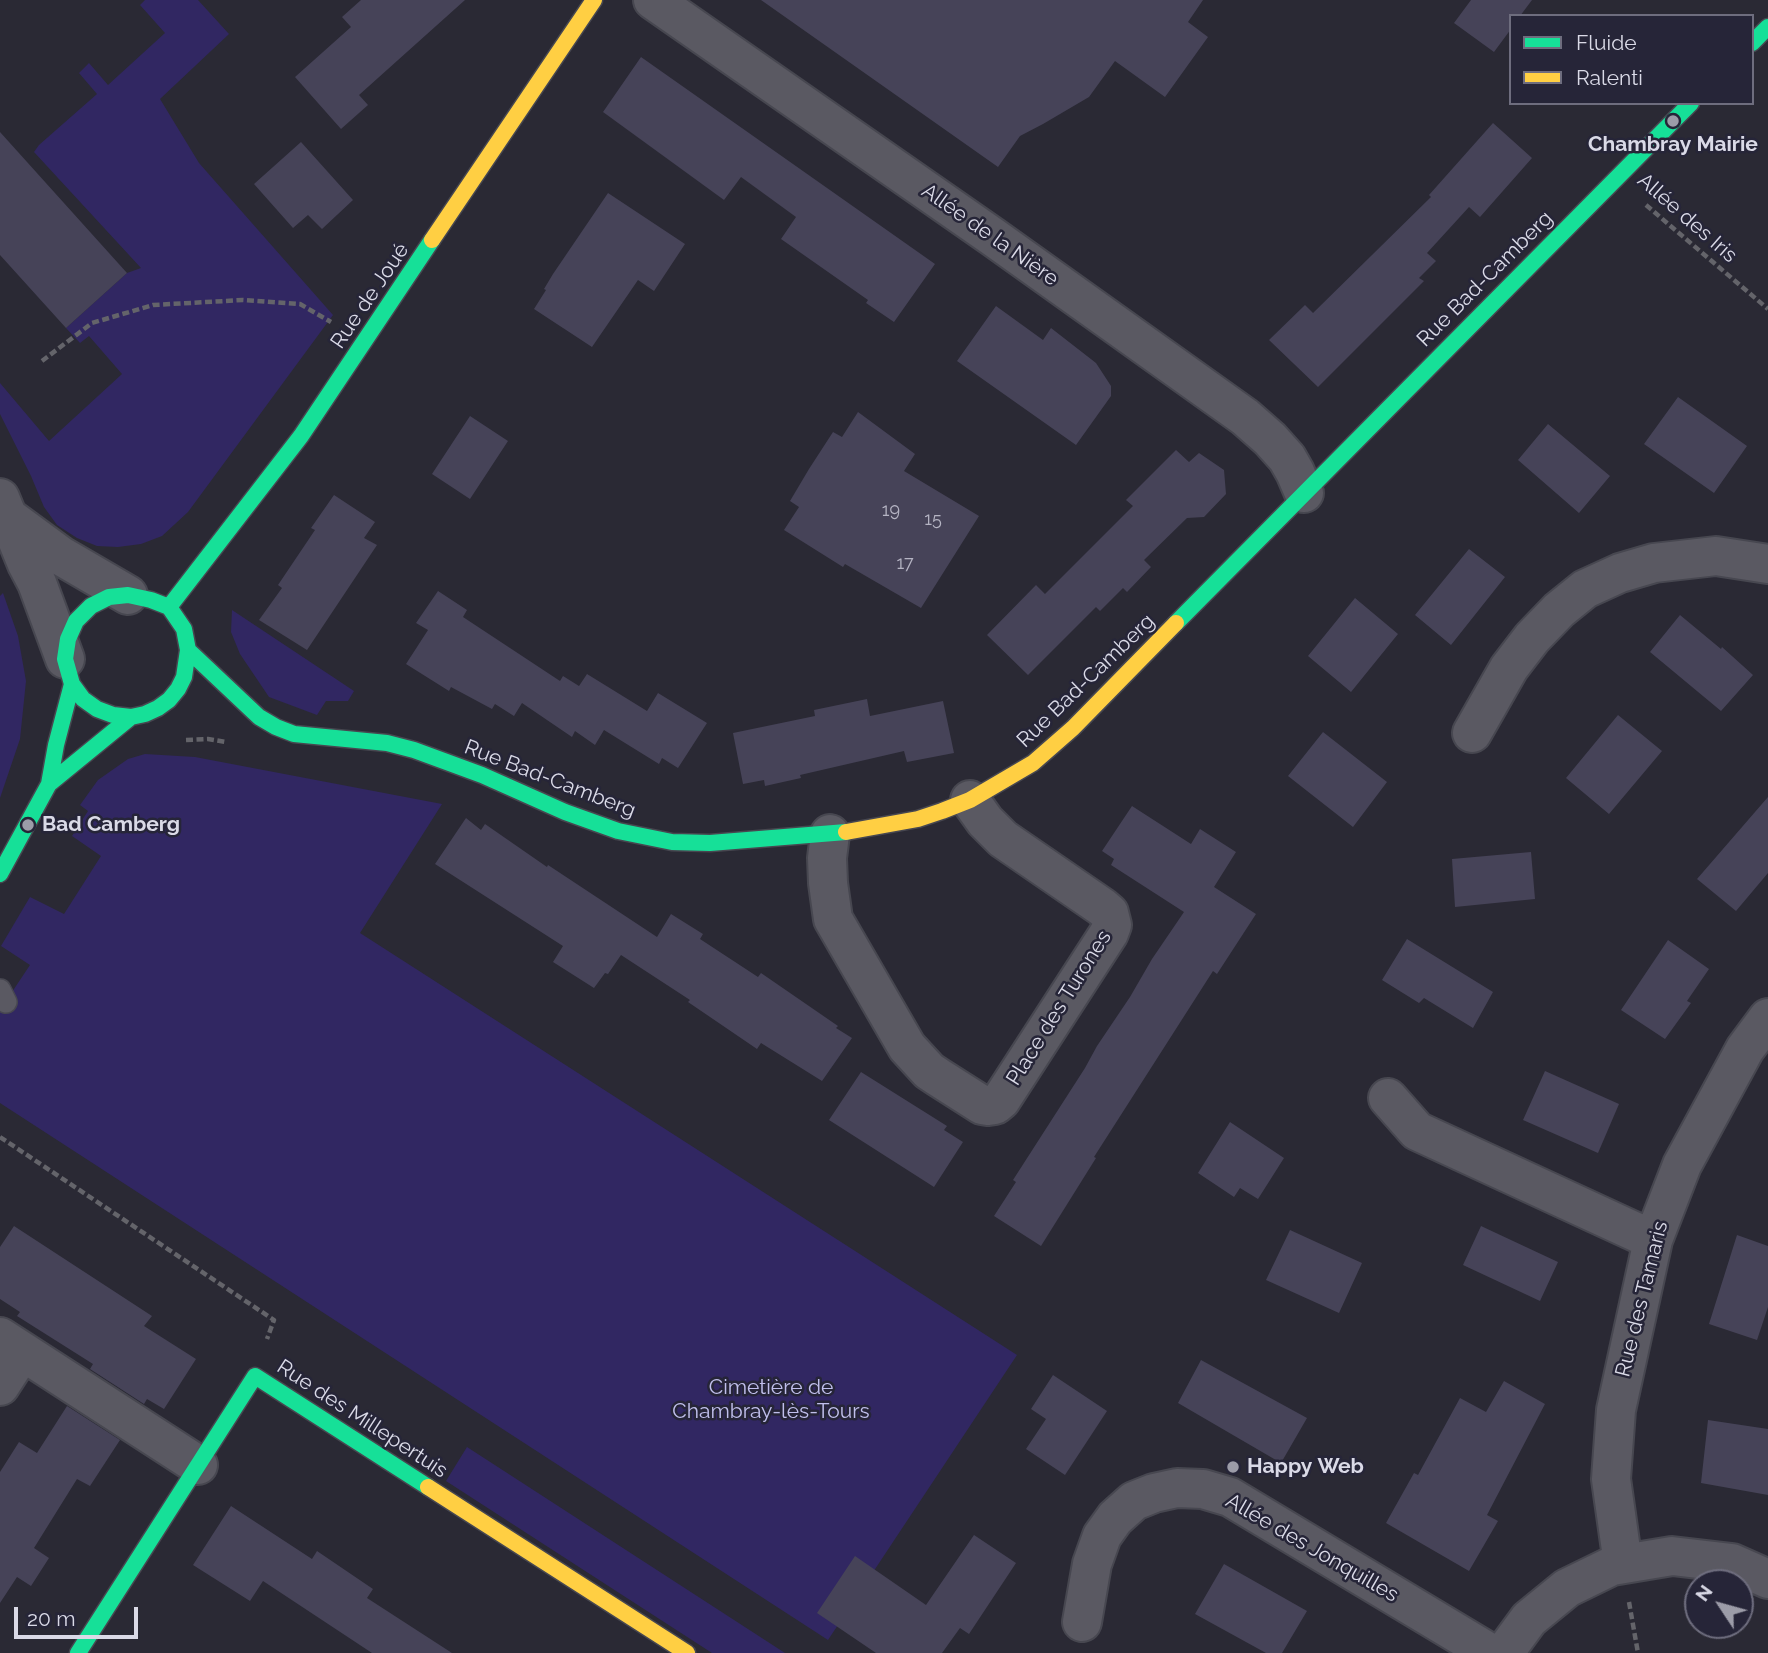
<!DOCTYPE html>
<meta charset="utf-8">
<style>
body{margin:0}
#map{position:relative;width:1768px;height:1653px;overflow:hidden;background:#2a2934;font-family:Raleway,sans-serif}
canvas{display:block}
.legend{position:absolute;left:1509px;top:14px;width:245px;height:91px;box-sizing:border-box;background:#262538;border:2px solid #6e6d7e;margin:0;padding:9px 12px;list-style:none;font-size:21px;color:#dadae7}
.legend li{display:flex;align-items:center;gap:14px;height:35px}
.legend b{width:35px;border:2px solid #6e6d7e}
.north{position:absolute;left:1684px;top:1569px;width:70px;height:70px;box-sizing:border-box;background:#262538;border:2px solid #6e6d7e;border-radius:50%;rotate:306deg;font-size:19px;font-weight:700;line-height:28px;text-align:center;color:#dadae7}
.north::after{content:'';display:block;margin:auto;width:24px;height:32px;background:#9c9ca8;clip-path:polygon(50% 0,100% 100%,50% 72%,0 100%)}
.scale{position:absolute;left:14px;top:1607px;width:124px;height:32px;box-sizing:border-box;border:4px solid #dadae7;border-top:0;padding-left:9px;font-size:21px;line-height:24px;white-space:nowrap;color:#dadae7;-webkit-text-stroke:5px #262538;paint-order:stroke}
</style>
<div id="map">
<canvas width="1768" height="1653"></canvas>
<ul class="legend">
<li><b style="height:9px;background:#16e098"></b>Fluide</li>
<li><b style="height:9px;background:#ffcf43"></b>Ralenti</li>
</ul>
<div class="north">N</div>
<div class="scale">20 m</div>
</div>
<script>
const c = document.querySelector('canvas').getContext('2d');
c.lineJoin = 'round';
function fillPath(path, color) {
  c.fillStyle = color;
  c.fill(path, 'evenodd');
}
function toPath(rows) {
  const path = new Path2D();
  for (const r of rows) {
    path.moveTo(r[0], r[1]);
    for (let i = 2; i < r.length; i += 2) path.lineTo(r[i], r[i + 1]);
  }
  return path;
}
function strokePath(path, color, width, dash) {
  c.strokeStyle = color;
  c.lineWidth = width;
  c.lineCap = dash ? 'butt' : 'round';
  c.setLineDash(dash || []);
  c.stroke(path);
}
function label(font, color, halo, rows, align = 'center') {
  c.font = font + ' Raleway,sans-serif';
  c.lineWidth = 5;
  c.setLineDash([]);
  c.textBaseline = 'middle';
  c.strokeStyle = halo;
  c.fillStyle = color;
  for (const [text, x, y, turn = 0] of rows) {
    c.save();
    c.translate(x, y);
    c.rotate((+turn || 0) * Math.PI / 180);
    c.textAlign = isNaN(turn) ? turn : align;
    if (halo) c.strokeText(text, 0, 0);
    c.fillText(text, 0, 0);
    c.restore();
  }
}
fillPath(toPath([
 [145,0,198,0,229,34,160,99,199,163,333,315,188,512,162,536,141,544,118,547,97,546,77,538,57,525,44,507,31,476,0,414,0,383,49,441,122,374,89,336,80,343,66,328,127,273,141,268,34,152,39,145,97,94,79,73,89,63,108,85,165,33,140,5],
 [3,593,18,636,26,681,20,739,0,798,0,596],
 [232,610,354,691,348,701,326,701,317,715,269,697,240,654,231,632],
 [145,754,195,757,442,804,360,933,1017,1355,828,1640,0,1103,0,1010,30,965,1,946,30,897,64,914,101,856,72,836,88,811,80,805,98,780,128,759],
 [467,1447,785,1653,712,1653,446,1481]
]), '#312762');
fillPath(toPath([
 [361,0,465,0,359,95,368,105,341,129,295,77,351,27,342,17],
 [761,0,1203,0,1188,22,1208,37,1165,97,1115,61,1089,97,1043,124,1020,136,998,167],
 [1471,0,1532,0,1520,16,1511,16,1511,29,1494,52,1454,23],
 [641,57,935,264,894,322,866,303,868,300,781,239,796,217,741,177,724,200,603,112],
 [1493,123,1532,158,1480,217,1469,207,1427,253,1436,261,1419,278,1424,281,1318,387,1269,340,1305,305,1313,313,1431,197,1429,195],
 [0,132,127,273,66,328,0,255],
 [301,142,353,200,322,229,308,215,293,228,254,184],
 [608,193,685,244,654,291,638,280,592,347,534,309,546,290,544,289,553,274],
 [996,306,1043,340,1051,328,1096,363,1111,386,1111,396,1076,445,957,361],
 [1678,397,1747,446,1714,493,1644,444],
 [858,412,915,454,904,471,979,516,921,608,845,564,843,567,784,530,799,507,790,501,809,469,833,432,842,437],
 [470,416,508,441,470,499,432,474],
 [1548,424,1610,476,1579,513,1518,460],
 [1176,450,1189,462,1199,453,1224,470,1226,494,1204,517,1187,518,1144,560,1151,567,1127,592,1123,588,1100,611,1096,607,1028,675,987,635,1036,585,1045,594,1133,506,1126,500],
 [334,495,375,522,364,538,377,545,307,650,259,620,282,588,278,585,315,530,311,528],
 [1469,549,1505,577,1451,645,1415,615],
 [438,591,467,610,463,617,560,681,563,676,579,686,587,674,647,711,658,693,707,723,678,768,662,758,659,764,604,730,595,745,575,731,572,737,522,703,514,716,495,704,492,709,451,687,449,691,406,664,428,630,416,623],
 [1355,598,1398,634,1351,692,1308,656],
 [1680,615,1721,649,1722,647,1753,675,1721,711,1650,652],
 [867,699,870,716,943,701,954,753,907,762,904,751,800,775,801,778,765,786,764,780,743,784,733,733,815,716,814,710],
 [1618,715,1662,751,1609,814,1566,778],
 [1323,732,1387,782,1353,827,1288,776],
 [1768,797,1768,873,1736,911,1697,879],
 [1132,806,1191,844,1200,829,1236,852,1214,887,1256,914,1217,974,1213,971,1094,1157,1096,1158,1041,1246,994,1216,1016,1182,1013,1180,1085,1068,1097,1046,1130,997,1152,959,1184,912,1111,865,1114,859,1102,851],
 [466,818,481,830,485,824,547,867,548,865,657,937,671,914,703,934,700,939,758,977,761,973,838,1026,836,1028,852,1038,822,1081,761,1043,757,1049,688,1002,690,1000,621,955,608,974,605,973,594,988,553,962,563,946,435,864],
 [1531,852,1535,899,1455,907,1452,859],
 [1407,939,1493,992,1473,1028,1424,998,1419,1003,1382,980],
 [1668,940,1709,969,1687,1001,1691,1003,1665,1039,1621,1010],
 [1545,1071,1619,1104,1598,1153,1523,1120],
 [861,1072,947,1126,944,1130,963,1142,934,1187,829,1120],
 [1230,1122,1284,1158,1258,1199,1240,1188,1234,1197,1198,1173],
 [14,1226,152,1316,144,1326,196,1359,164,1409,147,1399,144,1404,90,1369,93,1364,17,1316,20,1312,0,1299,0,1247],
 [1481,1226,1558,1262,1540,1301,1463,1265],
 [1290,1230,1362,1263,1339,1313,1266,1280],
 [1737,1235,1768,1246,1768,1307,1757,1340,1709,1324],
 [1201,1360,1307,1418,1281,1463,1178,1403],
 [1053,1375,1107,1411,1065,1475,1026,1449,1046,1419,1031,1409],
 [1504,1381,1545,1404,1487,1515,1498,1521,1469,1571,1386,1523,1414,1473,1418,1475,1460,1398,1486,1412],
 [67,1406,120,1440,90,1486,77,1479,34,1548,49,1558,31,1586,17,1577,0,1603,0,1472,19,1442,37,1453],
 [1708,1420,1768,1429,1768,1495,1701,1483],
 [231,1506,312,1559,317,1551,373,1589,367,1598,452,1653,372,1653,263,1581,250,1601,193,1565],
 [974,1535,1016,1563,969,1634,960,1628,942,1653,876,1653,817,1613,855,1556,926,1605],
 [1224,1564,1307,1611,1282,1653,1266,1653,1195,1614]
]), '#464358');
const lane = toPath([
 [0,990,6,1002]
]);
const street = toPath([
 [653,0,993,237,1245,417,1270,439,1287,458,1295,472,1304,493],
 [0,498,27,564,37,583,65,659],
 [8,517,61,556,128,595],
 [1472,733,1509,668,1532,638,1559,610,1585,589,1620,573,1654,563,1716,556,1768,564],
 [830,834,827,858,828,883,833,919,907,1047,929,1071,938,1077,982,1105,988,1106,995,1105,1001,1100,1109,933,1112,925,1109,913,1102,907,1003,839,985,821,970,800],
 [1388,1098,1417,1131,1653,1240],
 [0,1337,198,1465],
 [0,1386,22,1352],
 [1623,1564,1611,1479,1616,1410,1653,1240,1682,1165,1745,1049,1768,1018],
 [1082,1622,1092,1564,1102,1536,1115,1518,1134,1501,1154,1493,1177,1488,1203,1489,1230,1497,1490,1653],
 [1504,1653,1529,1619,1567,1588,1612,1566,1672,1556,1732,1563,1768,1579]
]);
const fast = toPath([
 [1752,43,1768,27],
 [128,595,151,600,169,607,184,629,188,650,184,677,178,689,169,700,158,708,145,714,131,717,113,715,97,709,83,699,72,684,65,659,68,639,76,621,91,606,109,597,128,595],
 [169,607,301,436,432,240],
 [1176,623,1691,103],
 [188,650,259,717,276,727,294,734,387,743,414,750,482,775,565,812,618,831,672,842,710,843,846,832],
 [49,784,131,717],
 [0,874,49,784,56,745,72,684],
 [78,1653,255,1376,428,1487]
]);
const slow = toPath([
 [432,240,594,0],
 [846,832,918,819,942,811,970,800,1033,763,1073,728,1176,623],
 [428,1487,687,1653]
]);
strokePath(lane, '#474750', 24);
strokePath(street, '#474750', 42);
strokePath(fast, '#474750', 19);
strokePath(slow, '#474750', 19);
strokePath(toPath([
 [1646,205,1768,309],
 [42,361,92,323,153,305,243,300,300,304,331,322],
 [186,740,208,739,226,742],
 [0,1137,274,1320,267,1339],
 [1629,1602,1638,1653]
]), '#64646a', 4.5, [7, 3.5]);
strokePath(lane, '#5a5962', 21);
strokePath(street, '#5a5962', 38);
strokePath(fast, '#16e098', 16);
strokePath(slow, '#ffcf43', 16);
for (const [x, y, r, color] of [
 [1673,121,7,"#9c9ca8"],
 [28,825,7,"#9c9ca8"],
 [1233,1467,7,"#9c9ca8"]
]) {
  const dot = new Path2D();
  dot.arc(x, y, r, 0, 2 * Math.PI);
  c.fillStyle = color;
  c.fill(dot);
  strokePath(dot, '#262538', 2.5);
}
label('18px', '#b5b4c3', null, [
 ["19",891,511],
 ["15",933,520],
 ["17",905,564]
]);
label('bold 21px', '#dadae7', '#262538', [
 ["Chambray Mairie",1673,145,"center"],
 ["Bad Camberg",42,825],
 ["Happy Web",1247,1467]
], 'left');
label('21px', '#dadae7', '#262538', [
 ["Allée des Iris",1687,218,41],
 ["Allée de la Nière",990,235,35],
 ["Rue Bad-Camberg",1485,279,-45],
 ["Rue de Joué",370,296,-56],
 ["Rue Bad-Camberg",1086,681,-44],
 ["Rue Bad-Camberg",550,779,21],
 ["Place des Turones",1059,1008,-58],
 ["Rue des Tamaris",1642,1299,-76],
 ["Rue des Millepertuis",362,1419,33],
 ["Allée des Jonquilles",1312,1548,30]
]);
label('21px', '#c0bfec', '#262538', [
 ["Cimetière de",771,1388],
 ["Chambray-lès-Tours",771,1412]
]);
</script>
